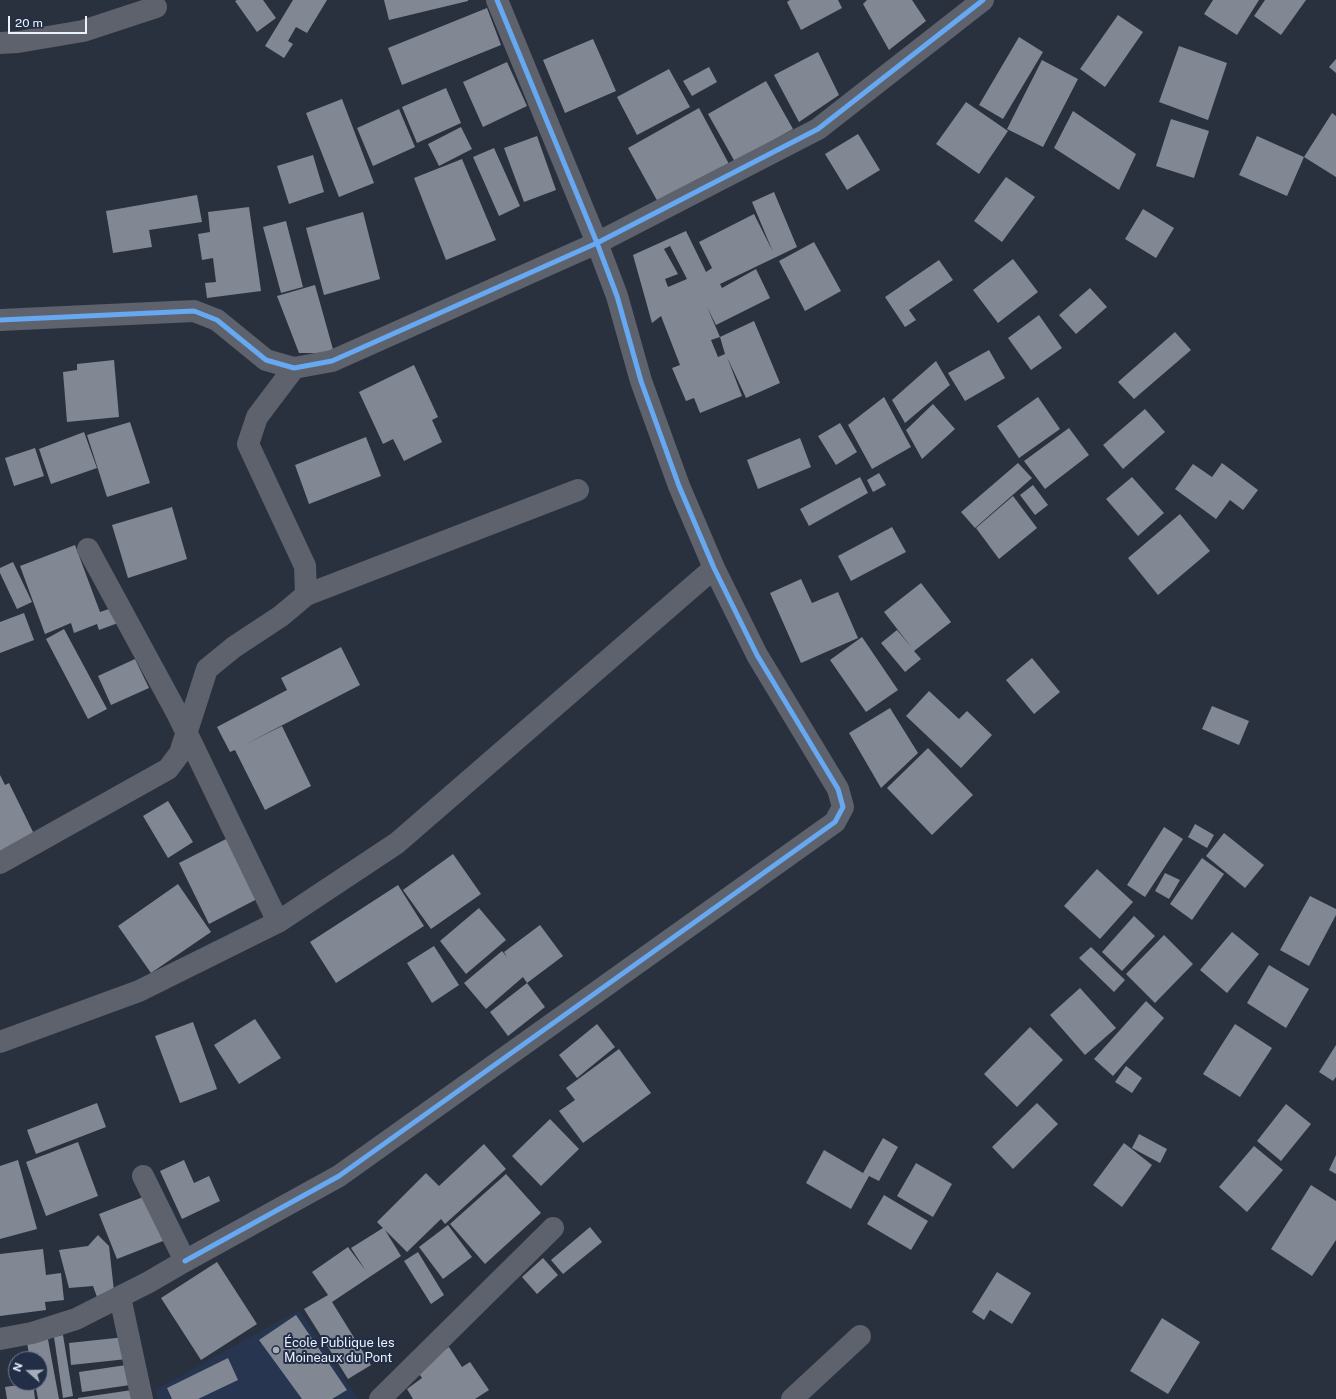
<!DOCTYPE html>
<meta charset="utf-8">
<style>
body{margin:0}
#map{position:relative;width:1336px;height:1399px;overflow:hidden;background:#2a313e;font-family:"Public Sans",sans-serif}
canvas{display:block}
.north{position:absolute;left:8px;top:1351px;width:40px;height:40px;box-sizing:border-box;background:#222e46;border:1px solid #727c90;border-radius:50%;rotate:290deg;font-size:11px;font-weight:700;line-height:16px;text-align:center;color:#eaf1fe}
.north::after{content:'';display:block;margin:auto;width:14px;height:18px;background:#a7aebb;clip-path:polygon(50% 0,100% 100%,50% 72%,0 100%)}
.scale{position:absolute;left:8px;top:16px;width:79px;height:18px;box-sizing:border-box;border:2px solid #eaf1fe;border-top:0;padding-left:5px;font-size:12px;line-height:14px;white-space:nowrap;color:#eaf1fe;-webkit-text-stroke:3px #222e46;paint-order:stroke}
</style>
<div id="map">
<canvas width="1336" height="1399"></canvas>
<div class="north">N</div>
<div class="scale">20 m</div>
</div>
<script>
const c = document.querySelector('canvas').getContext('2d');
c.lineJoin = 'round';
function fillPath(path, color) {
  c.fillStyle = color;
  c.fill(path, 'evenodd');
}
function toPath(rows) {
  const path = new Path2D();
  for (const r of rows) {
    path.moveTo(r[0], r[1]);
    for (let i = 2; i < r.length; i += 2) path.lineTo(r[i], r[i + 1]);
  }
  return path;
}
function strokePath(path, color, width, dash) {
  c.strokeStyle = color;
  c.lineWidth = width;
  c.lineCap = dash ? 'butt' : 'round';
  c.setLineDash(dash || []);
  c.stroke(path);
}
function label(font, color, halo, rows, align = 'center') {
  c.font = font + ' "Public Sans",sans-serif';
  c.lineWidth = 4;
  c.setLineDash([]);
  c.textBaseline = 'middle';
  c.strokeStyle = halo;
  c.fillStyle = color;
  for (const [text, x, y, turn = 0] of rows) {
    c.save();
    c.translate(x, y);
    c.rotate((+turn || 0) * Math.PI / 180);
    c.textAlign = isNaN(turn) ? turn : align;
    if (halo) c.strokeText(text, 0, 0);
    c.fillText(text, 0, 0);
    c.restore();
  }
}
fillPath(toPath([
 [299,1310,358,1399,158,1399,155,1390]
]), '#273550');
fillPath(toPath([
 [237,0,263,0,276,18,257,32,235,1],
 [293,0,327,0,307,33,296,27,288,41,293,44,284,58,265,46],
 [384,0,468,0,468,1,389,20],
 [790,0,838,0,842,8,801,30,787,2],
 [867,0,912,0,926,21,889,50,863,4],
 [1213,0,1259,0,1237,35,1204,14],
 [1265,0,1306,0,1281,35,1254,16],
 [487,8,501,45,402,85,388,48],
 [1118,15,1143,32,1105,87,1080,69],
 [1019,37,1043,52,1003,119,979,105],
 [593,39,616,91,565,113,543,60],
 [1179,46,1227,63,1208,120,1159,102],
 [818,52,839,95,799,122,774,75],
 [1336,59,1336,73,1329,67],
 [1042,60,1078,79,1043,147,1007,129],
 [507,62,527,106,483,127,463,82],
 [709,67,717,82,692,96,683,81],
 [669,69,690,107,637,135,617,97],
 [766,81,793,129,735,162,708,114],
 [446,88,461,123,417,143,402,107],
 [342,99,374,183,339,197,306,113],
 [966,102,1008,131,979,174,936,144],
 [699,108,729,164,659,204,628,148],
 [399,109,415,147,373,166,357,128],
 [1073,111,1136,154,1119,190,1054,148],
 [1332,113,1336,116,1336,177,1304,157],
 [1171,119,1209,131,1194,178,1156,166],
 [461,127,472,149,439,166,428,144],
 [858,134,880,170,847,190,825,154],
 [537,136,556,190,524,202,504,148],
 [1257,136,1304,157,1287,196,1239,175],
 [494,148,520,206,499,216,473,157],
 [313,155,324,192,289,204,277,166],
 [462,159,496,240,446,260,414,178],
 [1006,177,1035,197,1002,242,974,221],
 [774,192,797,247,720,284,722,288,756,269,770,298,716,325,707,307,720,337,754,321,780,383,746,398,727,357,742,396,700,413,694,398,686,401,672,368,680,365,661,316,652,323,633,255,686,231,706,272,712,268,699,242,754,214,773,252,752,202],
 [670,246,687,279,668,287,665,279,678,274,664,249],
 [720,337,725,354,718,357,711,340],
 [197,195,202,222,149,230,152,247,113,253,106,211],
 [249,207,261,291,207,298,205,283,216,282,213,258,202,260,198,234,210,232,208,212],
 [1143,209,1174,228,1156,258,1125,239],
 [363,212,380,279,324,295,306,228],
 [286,221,303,287,281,293,263,227],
 [814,242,841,291,805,311,779,261],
 [1013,259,1038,292,998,323,973,290],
 [939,260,953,280,909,310,916,320,905,327,885,297],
 [315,285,334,353,299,353,277,296],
 [1090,288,1107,307,1076,334,1059,315],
 [1039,315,1062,348,1031,370,1008,338],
 [1175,332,1191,350,1134,399,1118,382],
 [989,350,1005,378,965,401,948,373],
 [114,360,119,417,67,422,63,372,77,370,77,364],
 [936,361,950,385,905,423,892,400],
 [414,365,438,417,432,420,442,442,404,461,393,439,383,444,359,392],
 [884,397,911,447,872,469,848,425],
 [1038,397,1060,429,1019,458,997,426],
 [933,404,955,429,922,459,906,430],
 [1145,409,1165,432,1123,469,1103,445],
 [130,422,150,483,107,497,87,435],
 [840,423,857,452,836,465,818,436],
 [1069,428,1089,455,1045,489,1024,461],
 [84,432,97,468,51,484,39,449],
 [366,437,381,476,309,504,295,465],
 [800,438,811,467,758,489,747,460],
 [35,448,44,476,14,486,5,458],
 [1018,463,1032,478,975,528,961,512],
 [1222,463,1258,490,1243,510,1230,500,1216,519,1175,489,1193,464,1212,477],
 [879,473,886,485,873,492,867,480],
 [860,477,868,493,809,526,800,509],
 [1132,477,1164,513,1138,536,1106,499],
 [1033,485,1048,505,1035,515,1020,495],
 [1013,496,1037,528,999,559,976,528],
 [172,507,187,559,128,578,112,525],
 [1180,514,1210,551,1158,595,1128,558],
 [892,527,906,552,851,581,838,556],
 [75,545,100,612,112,608,118,623,99,630,97,624,74,633,71,623,45,634,20,566],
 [13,562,32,602,17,609,0,573,0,568],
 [801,579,812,603,838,592,858,638,801,663,770,593],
 [921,583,951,622,914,651,921,659,905,672,881,643,897,630,912,648,884,612],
 [24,613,34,640,0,653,0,622],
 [64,629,107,709,88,719,46,639],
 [862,637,898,690,866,712,830,660],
 [341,647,360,685,244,745,282,726,311,786,265,810,235,750,230,752,217,727,287,690,289,694,281,678],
 [1032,658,1060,692,1034,714,1006,680],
 [135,659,149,688,111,705,98,676],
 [929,691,959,719,967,711,992,735,961,768,906,716],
 [1212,706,1249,721,1239,745,1202,729],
 [890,708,918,753,881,788,849,733],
 [928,748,973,795,932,835,887,788],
 [0,775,5,785,9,783,35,836,0,853],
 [168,801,193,842,168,858,143,816],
 [1195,824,1214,835,1207,848,1188,837],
 [1164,827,1183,839,1145,897,1127,885],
 [1224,833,1264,865,1245,888,1206,856],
 [228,838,259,898,209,924,179,863],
 [453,854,481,894,431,929,403,890],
 [1202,858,1224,874,1192,920,1170,904],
 [1097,869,1133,902,1100,939,1064,906],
 [1165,873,1180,880,1169,899,1155,891],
 [178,884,211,932,151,973,118,926],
 [398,885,424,926,336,983,310,942],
 [1310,896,1336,909,1336,915,1309,966,1280,950],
 [479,908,506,940,466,974,440,941],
 [1134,916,1155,936,1122,971,1102,952],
 [540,925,563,956,527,983,523,977,486,1009,464,983,502,951,507,957,504,952],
 [1232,932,1259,954,1227,993,1200,970],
 [1164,935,1193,964,1155,1003,1126,974],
 [434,946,459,985,432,1003,407,963],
 [1091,947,1125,980,1114,992,1079,958],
 [1269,965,1309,989,1286,1028,1247,1003],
 [527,983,545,1007,508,1036,490,1012],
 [1080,988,1116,1028,1085,1055,1050,1015],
 [1146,1001,1164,1018,1113,1076,1094,1059],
 [255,1019,281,1058,239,1084,214,1045],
 [193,1022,217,1089,180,1103,155,1036],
 [597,1024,615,1047,577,1078,559,1055],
 [1235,1024,1272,1048,1240,1097,1203,1074],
 [1030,1027,1063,1060,1017,1107,984,1074],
 [1336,1045,1336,1077,1333,1081,1319,1072],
 [619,1049,651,1093,583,1143,559,1111,575,1100,566,1088],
 [1126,1066,1142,1078,1132,1093,1115,1082],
 [97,1103,106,1127,36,1154,27,1130],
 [1037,1103,1058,1124,1013,1169,992,1147],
 [1286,1104,1311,1124,1281,1161,1257,1141],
 [550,1119,579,1149,541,1186,512,1156],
 [1139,1134,1167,1149,1160,1163,1132,1148],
 [883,1138,898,1147,879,1181,869,1176,851,1209,806,1183,824,1150,863,1173],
 [78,1142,98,1196,46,1216,26,1162],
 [1124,1143,1152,1165,1122,1207,1093,1185],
 [484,1144,506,1169,445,1224,441,1219,407,1252,385,1230,401,1256,332,1302,371,1365,348,1379,304,1309,328,1295,312,1272,348,1247,366,1271,351,1248,383,1228,377,1222,426,1173,439,1186],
 [1254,1146,1283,1170,1247,1212,1219,1187],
 [1336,1155,1336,1174,1329,1170],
 [18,1160,37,1229,0,1239,0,1166],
 [184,1160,194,1183,209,1176,220,1201,182,1219,160,1171],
 [916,1163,952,1184,933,1217,897,1196],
 [506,1174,541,1213,485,1264,450,1224],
 [1311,1185,1336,1201,1336,1240,1312,1276,1271,1249],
 [151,1194,168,1239,117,1259,99,1214],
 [884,1195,928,1221,911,1250,867,1224],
 [448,1225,472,1257,443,1279,419,1247],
 [590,1227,602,1242,563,1274,551,1260],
 [98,1235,109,1246,114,1291,97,1297,93,1286,69,1288,59,1250,88,1246],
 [43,1249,46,1275,61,1273,64,1300,45,1302,46,1310,0,1316,0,1254],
 [418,1252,444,1295,431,1304,404,1261],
 [543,1258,558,1275,537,1294,522,1277],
 [217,1262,257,1324,201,1360,161,1298],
 [997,1272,1031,1293,1012,1324,990,1310,984,1320,972,1312],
 [296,1315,347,1390,332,1399,302,1399,259,1340],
 [1162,1318,1200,1342,1168,1394,1130,1371],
 [47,1334,59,1399,38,1399,35,1383,40,1383,40,1359,30,1359,26,1338],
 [63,1335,73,1396,63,1398,54,1337],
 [125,1337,127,1359,71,1365,69,1343],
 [449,1347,462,1367,470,1362,489,1390,475,1399,413,1399,407,1389,422,1378,416,1369],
 [228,1358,238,1380,198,1399,172,1399,167,1388],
 [133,1364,137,1384,82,1392,79,1372],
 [33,1383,35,1399,7,1399,5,1387],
 [132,1390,133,1399,78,1399,78,1398]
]), '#818894');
strokePath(toPath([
 [0,43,18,42,83,31,156,7],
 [0,320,194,311,217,320,266,360,294,368,332,361,597,243,818,129,983,0],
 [88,549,177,713,278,922],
 [306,595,578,490],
 [0,863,168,769,180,753,207,669,234,647,281,616,306,595,305,566,248,444,257,417,294,368],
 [0,1042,139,991,278,922,397,843,714,568],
 [185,1261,339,1176,835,822,843,807,838,789,757,655,714,568,679,486,641,381,617,296,597,243,497,0],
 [120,1297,142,1399],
 [0,1339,32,1333,76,1319,149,1282,185,1261,143,1176],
 [380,1399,553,1228],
 [792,1399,860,1336]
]), '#5d626c', 22);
strokePath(toPath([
 [0,320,194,311,217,320,266,360,294,368,332,361,597,243,818,129,983,0],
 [185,1261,339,1176,835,822,843,807,838,789,757,655,714,568,679,486,641,381,617,296,597,243,497,0]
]), '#66a8f1', 5);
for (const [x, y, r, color] of [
 [276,1350,4,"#a7aebb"]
]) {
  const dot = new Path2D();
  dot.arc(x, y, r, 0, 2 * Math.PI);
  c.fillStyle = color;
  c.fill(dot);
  strokePath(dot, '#222e46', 1.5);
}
label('13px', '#eaf1fe', '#222e46', [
 ["École Publique les",284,1343],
 ["Moineaux du Pont",284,1358]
], 'left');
</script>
